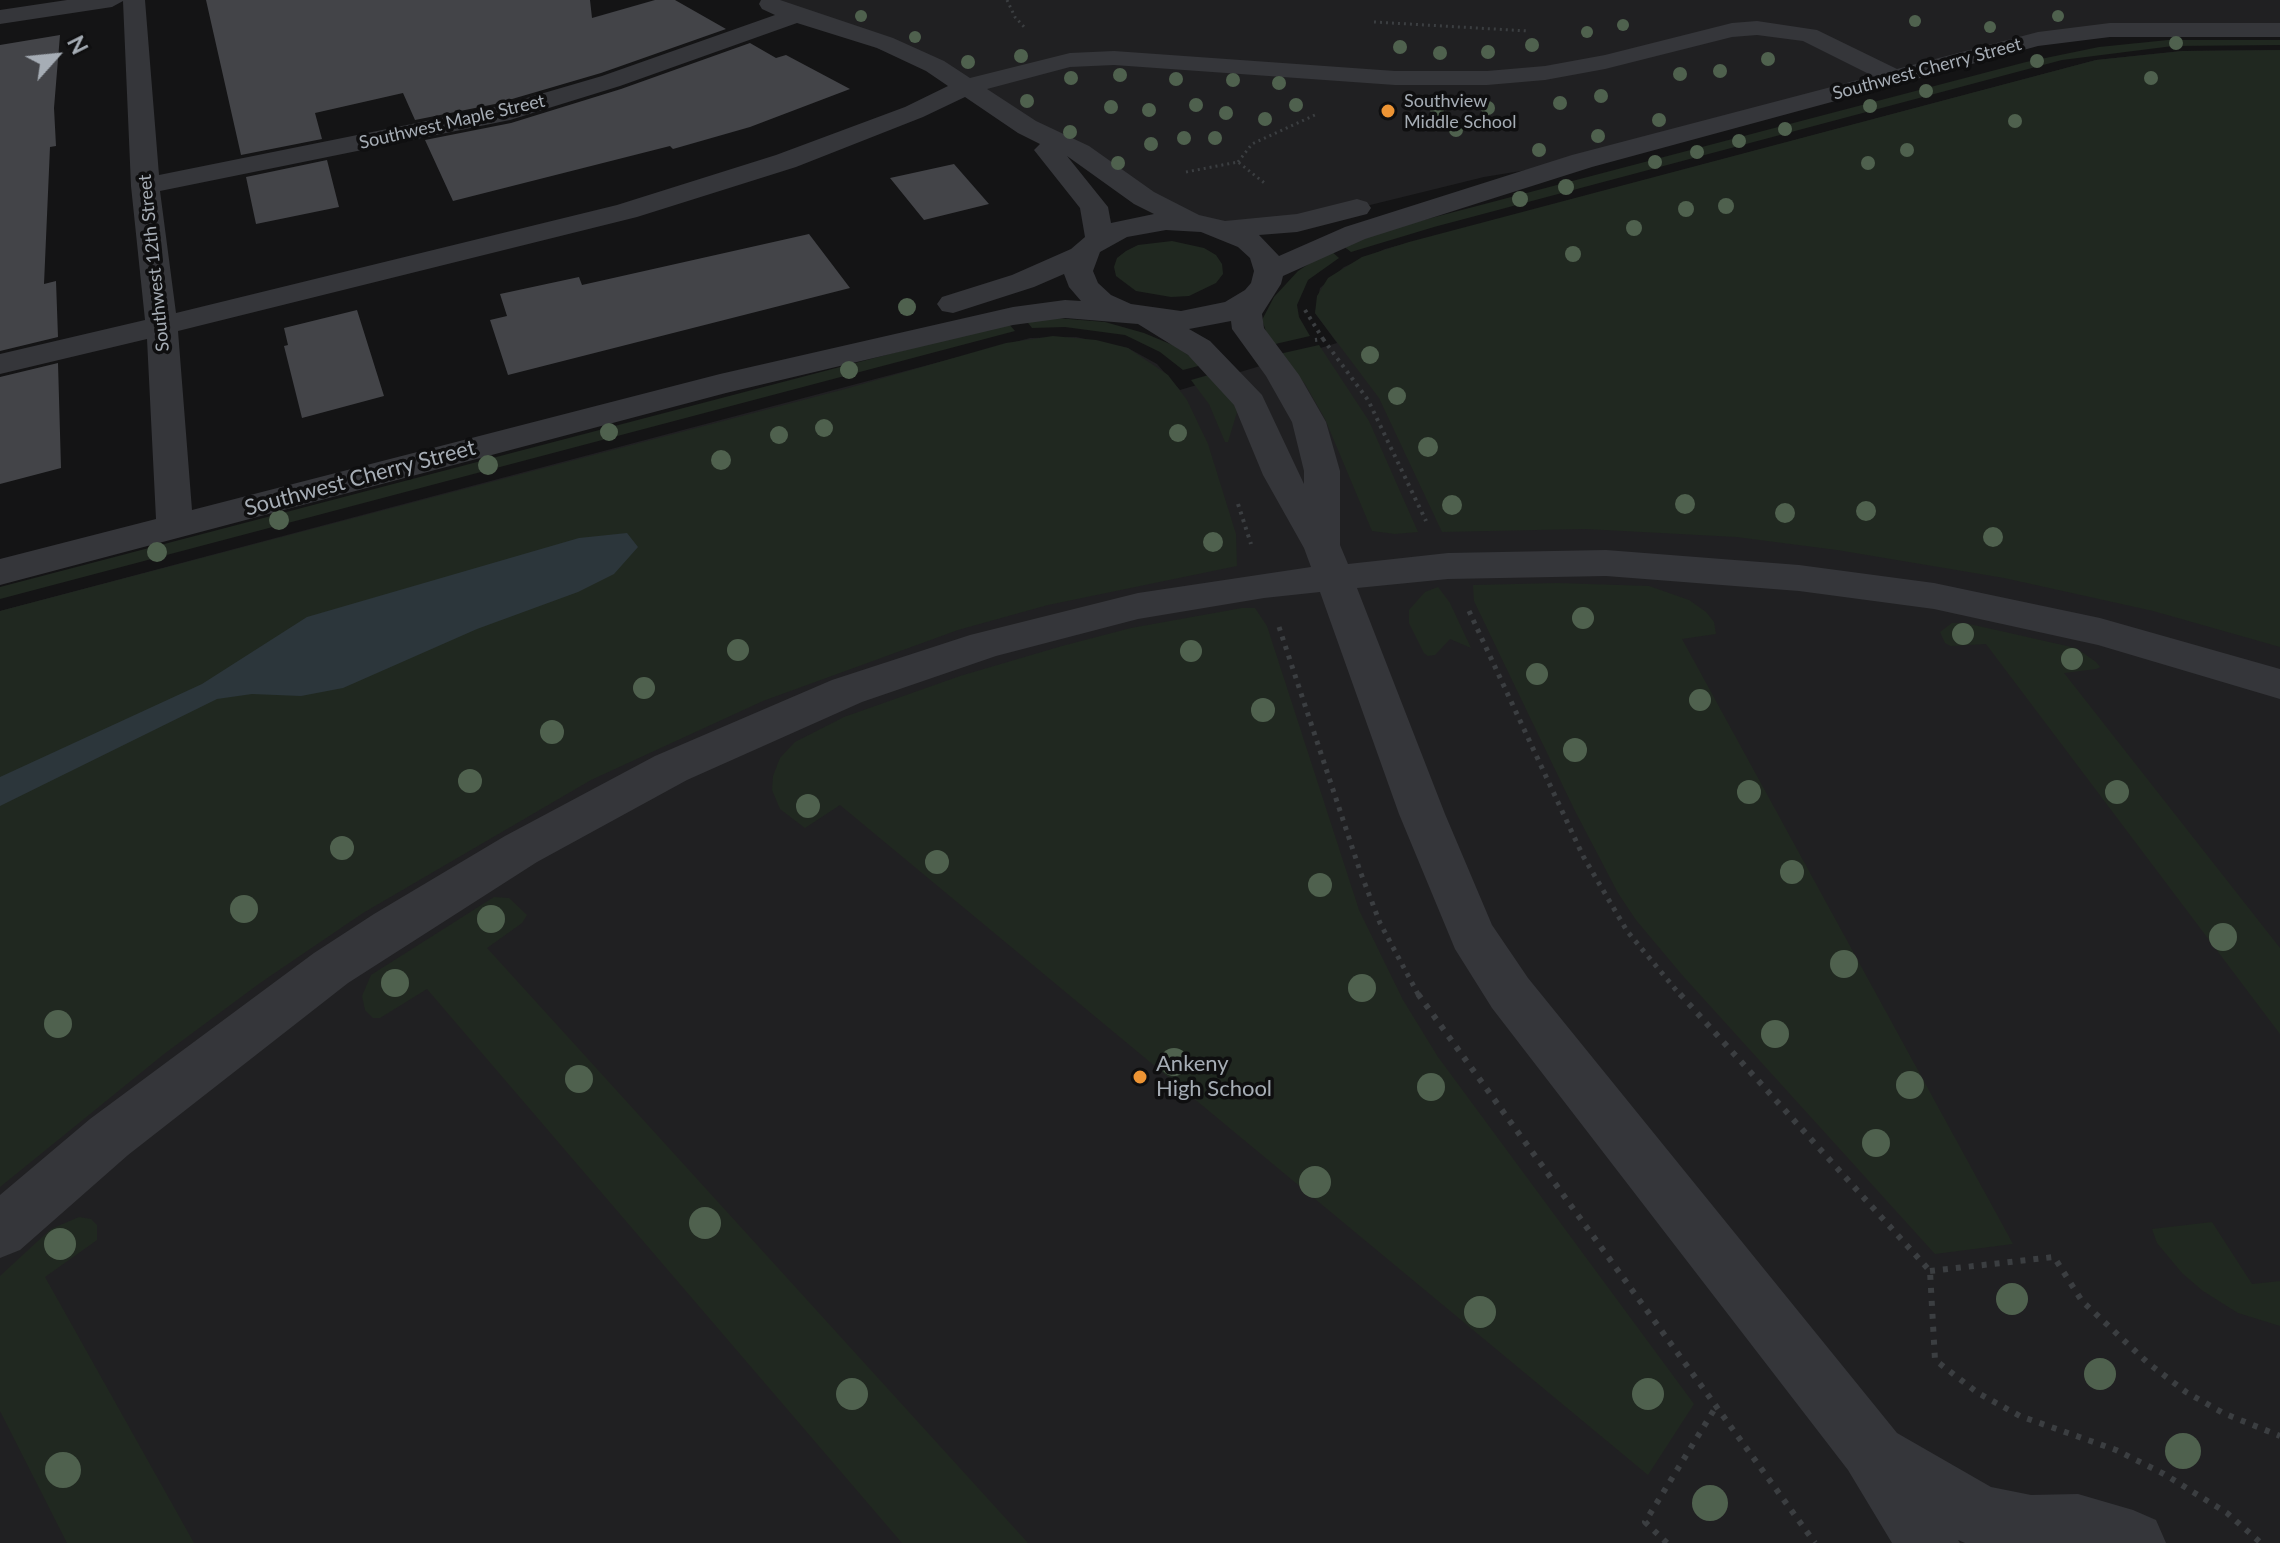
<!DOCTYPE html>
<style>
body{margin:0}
#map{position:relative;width:2280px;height:1543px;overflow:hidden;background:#141415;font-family:Lato,sans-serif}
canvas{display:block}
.north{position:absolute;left:16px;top:16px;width:80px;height:80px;-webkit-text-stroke:6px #0f0f10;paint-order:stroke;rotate:63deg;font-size:22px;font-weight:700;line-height:32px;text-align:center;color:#a6adb5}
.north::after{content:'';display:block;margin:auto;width:28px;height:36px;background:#a6adb5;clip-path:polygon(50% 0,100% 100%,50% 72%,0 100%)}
</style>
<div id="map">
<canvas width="2280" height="1543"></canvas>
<div class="north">N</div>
</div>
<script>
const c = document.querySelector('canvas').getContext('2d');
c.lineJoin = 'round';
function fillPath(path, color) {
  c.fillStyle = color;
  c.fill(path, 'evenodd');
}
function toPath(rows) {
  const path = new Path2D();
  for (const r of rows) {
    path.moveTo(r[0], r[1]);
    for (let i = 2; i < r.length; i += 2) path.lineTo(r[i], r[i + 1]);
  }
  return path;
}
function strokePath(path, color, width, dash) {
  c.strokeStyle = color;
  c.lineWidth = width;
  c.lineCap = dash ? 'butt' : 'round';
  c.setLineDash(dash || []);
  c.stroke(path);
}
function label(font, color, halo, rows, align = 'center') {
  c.font = font + ' Lato,sans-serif';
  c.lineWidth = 7;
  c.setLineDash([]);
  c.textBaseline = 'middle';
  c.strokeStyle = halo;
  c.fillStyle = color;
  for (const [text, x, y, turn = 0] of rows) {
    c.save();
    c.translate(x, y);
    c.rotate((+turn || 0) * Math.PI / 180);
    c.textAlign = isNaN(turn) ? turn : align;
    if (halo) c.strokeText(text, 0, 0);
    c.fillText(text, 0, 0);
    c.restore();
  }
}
fillPath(toPath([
 [762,0,2280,0,2280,30,2073,34,1582,161,1484,177,1297,223,1206,225,968,86],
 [2280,50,2280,1543,0,1543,0,611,1030,338,1076,337,1128,348,1157,364,1180,390,1337,343,1315,313,1320,288,1344,267,1385,249,2096,60,2182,51]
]), '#202022');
fillPath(toPath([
 [2168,40,2280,40,2280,45,2173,46,2062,60,1434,227,1351,252,1342,245,1374,233,2026,62,2099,47],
 [2280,50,2280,647,2153,611,2004,578,1837,550,1736,537,1585,529,1442,532,1379,398,1315,313,1317,296,1328,278,1362,257,1409,242,2096,60,2182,51],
 [1172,241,1204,248,1216,255,1222,264,1223,274,1216,283,1189,296,1171,297,1136,291,1116,276,1114,267,1117,258,1126,251,1138,245],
 [1330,250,1339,258,1308,280,1297,305,1299,317,1310,336,1271,345,1262,320,1274,297,1298,271],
 [1045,317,1105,322,1144,333,1175,346,1202,365,1183,370,1160,352,1125,335,1065,327,1032,328,1025,319],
 [1008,323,1015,331,0,599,0,587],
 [1053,336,1096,340,1128,348,1168,375,1187,400,1208,444,1236,534,1237,566,1048,605,958,630,763,701,591,780,363,913,260,983,164,1054,0,1187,0,611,845,389,1006,343],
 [1319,345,1369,421,1418,532,1395,534,1372,531,1325,419,1305,384,1279,354],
 [1212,374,1233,400,1237,412,1228,442,1225,442,1209,404,1191,380],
 [1558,583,1649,586,1689,600,1706,612,1714,622,1716,634,1682,639,2013,1244,1935,1254,1683,976,1636,920,1618,893,1575,811,1474,601,1473,585],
 [1438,587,1450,603,1471,648,1450,639,1435,655,1428,656,1424,653,1409,623,1409,610,1425,592],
 [1242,608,1255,608,1267,626,1359,910,1403,1000,1438,1057,1694,1404,1648,1475,840,805,805,828,780,809,772,790,773,776,780,758,795,742,844,717,960,676,1062,646,1131,628],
 [1952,623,1965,623,2076,648,2096,662,2100,667,2096,669,2064,673,2280,948,2280,1034,1986,644,1951,646,1945,643,1940,632],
 [494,897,509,898,527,915,522,923,487,948,1028,1543,902,1543,427,989,380,1018,373,1018,365,1010,362,996,371,975],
 [79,1217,91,1219,97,1225,97,1240,45,1277,194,1543,67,1543,0,1411,0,1276,51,1229],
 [2212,1222,2252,1284,2280,1281,2280,1326,2238,1313,2203,1291,2182,1273,2157,1243,2152,1229]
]), '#202820');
fillPath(toPath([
 [627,533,638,547,614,574,578,592,477,629,343,688,301,696,252,694,217,699,0,806,0,777,202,684,307,617,579,538]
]), '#2c363b');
fillPath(toPath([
 [206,0,590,0,592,18,655,0,675,0,726,29,601,73,495,104,415,120,403,93,315,113,322,139,241,155],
 [60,35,54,108,56,146,50,147,44,284,56,281,58,337,0,351,0,45],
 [750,43,776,58,786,55,850,89,750,127,673,149,670,146,453,201,425,140,511,123,621,89],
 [327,160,339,207,256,224,246,177],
 [954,164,989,204,924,220,890,178],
 [809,234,850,288,508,375,490,320,507,316,500,294,579,277,582,285],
 [357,310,384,396,302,418,284,346,288,345,284,328],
 [58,363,61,468,0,484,0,377]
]), '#434448');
strokePath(toPath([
 [1007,0,1015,17,1026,29],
 [1374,22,1528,31],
 [1238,162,1252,144,1317,114],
 [1186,172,1238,162,1267,185]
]), '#3b3e41', 3, [2, 4]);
strokePath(toPath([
 [1305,310,1323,339,1315,340],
 [1323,339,1368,400,1426,521],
 [1238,504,1251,544]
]), '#3b3e41', 4, [3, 5]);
strokePath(toPath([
 [1469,611,1583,856,1627,931,1681,996],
 [1279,627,1360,871,1380,923,1419,996]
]), '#3b3e41', 5, [4, 6]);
strokePath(toPath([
 [1418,994,1815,1543],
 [1680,994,1930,1271,1935,1360,1978,1393,2020,1416,2116,1450,2164,1474,2227,1513,2261,1543],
 [1930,1271,2054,1257,2082,1301,2148,1363,2186,1392,2223,1413,2280,1436],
 [1667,1543,1645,1522,1717,1405]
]), '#3b3e41', 6, [5, 8]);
fillPath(toPath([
 [67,0,145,0,159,175,496,107,602,76,775,15,762,9,759,4,761,0,780,0,893,38,944,61,970,78,1070,53,1114,51,1395,71,1487,71,1545,66,1605,55,1732,23,1757,21,1817,30,1897,69,2038,32,2110,23,2280,23,2280,37,2110,37,2038,46,1592,167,1365,239,1283,276,1281,284,1262,314,1264,328,1299,375,1326,422,1340,471,1340,545,1348,564,1448,553,1606,550,1799,565,1934,583,2100,618,2280,669,2280,699,2098,645,1934,609,1799,591,1606,576,1448,579,1357,588,1445,814,1492,925,1528,978,1897,1433,1991,1487,2031,1495,2078,1494,2133,1510,2156,1520,2166,1543,1965,1543,1958,1540,1960,1543,1892,1543,1848,1470,1492,1008,1455,949,1399,814,1320,592,1264,598,1138,619,996,656,862,702,687,780,537,862,348,983,128,1155,20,1250,0,1258,0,1195,90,1119,314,953,374,914,505,836,655,756,832,680,970,635,1138,593,1311,567,1304,548,1263,475,1234,405,1188,355,1138,324,1065,318,1013,325,726,393,0,585,0,559,156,519,147,339,0,374,0,354,145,320,131,186,123,1,112,7,0,24,0,10,67,0],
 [797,23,877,48,926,71,948,86,905,107,776,155,617,205,176,313,160,191,510,120,620,86,797,23],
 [1757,35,1803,41,1873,76,1572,155,1345,227,1279,256,1259,235,1297,232,1367,214,1371,208,1367,202,1357,199,1297,214,1225,221,1199,215,1154,192,1089,146,1036,121,987,89,1070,67,1114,65,1395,85,1487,85,1545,80,1605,69,1732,37,1757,35],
 [965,97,1018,133,1040,144,1034,150,1080,208,1085,237,1071,249,1012,275,942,297,937,304,942,311,953,313,1034,287,1064,274,1069,287,1081,301,1065,300,1013,307,720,374,192,510,178,331,637,217,796,167,923,117,965,97],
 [1067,156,1134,204,1154,214,1111,223,1108,207,1067,156],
 [1166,230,1201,232,1238,247,1250,258,1254,271,1251,283,1245,290,1225,302,1181,311,1131,304,1111,295,1098,283,1093,271,1100,252,1127,237,1166,230],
 [1231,321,1232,329,1266,376,1292,422,1304,471,1304,484,1262,395,1210,341,1189,329,1231,321]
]), '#35363a');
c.fillStyle = '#4f614e';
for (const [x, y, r] of [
 [861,16,6],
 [2058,16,6],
 [1915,21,6],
 [1623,25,6],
 [1990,27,6],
 [1587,32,6],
 [915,37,6],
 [2176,43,7],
 [1532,45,7],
 [1400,47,7],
 [1488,52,7],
 [1440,53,7],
 [1021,56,7],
 [1768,59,7],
 [2037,61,7],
 [968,62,7],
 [1720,71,7],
 [1680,74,7],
 [1120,75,7],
 [1071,78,7],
 [2151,78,7],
 [1176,79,7],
 [1233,80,7],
 [1279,83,7],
 [1926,91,7],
 [1601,96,7],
 [1027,101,7],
 [1560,103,7],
 [1196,105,7],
 [1296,105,7],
 [1870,106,7],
 [1111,107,7],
 [1488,108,7],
 [1437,109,7],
 [1149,110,7],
 [1226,113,7],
 [1265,119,7],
 [1659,120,7],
 [2015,121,7],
 [1785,129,7],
 [1456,130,7],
 [1070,132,7],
 [1598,136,7],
 [1184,138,7],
 [1215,138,7],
 [1739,141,7],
 [1151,144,7],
 [1539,150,7],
 [1907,150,7],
 [1697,152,7],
 [1655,162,7],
 [1118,163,7],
 [1868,163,7],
 [1566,187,8],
 [1520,199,8],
 [1726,206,8],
 [1686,209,8],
 [1634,228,8],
 [1573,254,8],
 [907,307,9],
 [1370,355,9],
 [849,370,9],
 [1397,396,9],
 [824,428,9],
 [609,432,9],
 [1178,433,9],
 [779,435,9],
 [1428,447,10],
 [721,460,10],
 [488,465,10],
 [1685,504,10],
 [1452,505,10],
 [1866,511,10],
 [1785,513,10],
 [279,520,10],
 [1993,537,10],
 [1213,542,10],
 [157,552,10],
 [1583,618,11],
 [1963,634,11],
 [738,650,11],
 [1191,651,11],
 [2072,659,11],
 [1537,674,11],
 [644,688,11],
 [1700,700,11],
 [1263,710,12],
 [552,732,12],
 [1575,750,12],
 [470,781,12],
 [1749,792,12],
 [2117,792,12],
 [808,806,12],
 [342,848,12],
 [937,862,12],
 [1792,872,12],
 [1320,885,12],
 [244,909,14],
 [491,919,14],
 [2223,937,14],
 [1844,964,14],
 [395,983,14],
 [1362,988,14],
 [58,1024,14],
 [1775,1034,14],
 [1174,1062,14],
 [579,1079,14],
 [1910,1085,14],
 [1431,1087,14],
 [1876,1143,14],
 [1315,1182,16],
 [705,1223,16],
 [60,1244,16],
 [2012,1299,16],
 [1480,1312,16],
 [2100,1374,16],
 [852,1394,16],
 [1648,1394,16],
 [2183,1451,18],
 [63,1470,18],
 [1710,1503,18]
]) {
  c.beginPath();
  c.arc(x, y, r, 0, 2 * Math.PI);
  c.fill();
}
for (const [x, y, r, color] of [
 [1388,111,8,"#ed9434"],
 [1140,1077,8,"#ed9434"]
]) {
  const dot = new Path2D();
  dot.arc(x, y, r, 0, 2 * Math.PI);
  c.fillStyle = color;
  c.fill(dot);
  strokePath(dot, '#0f0f10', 3);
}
label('18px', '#a6adb5', '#0f0f10', [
 ["Southwest Cherry Street",1927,69,-15],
 ["Southwest Maple Street",452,122,-13],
 ["Southwest 12th Street",154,263,-96]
]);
label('18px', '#a6adb5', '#0f0f10', [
 ["Southview",1404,101],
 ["Middle School",1404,122]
], 'left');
label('22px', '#a6adb5', '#0f0f10', [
 ["Southwest Cherry Street",360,478,-15]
]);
label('22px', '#a6adb5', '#0f0f10', [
 ["Ankeny",1156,1064],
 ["High School",1156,1089]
], 'left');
</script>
